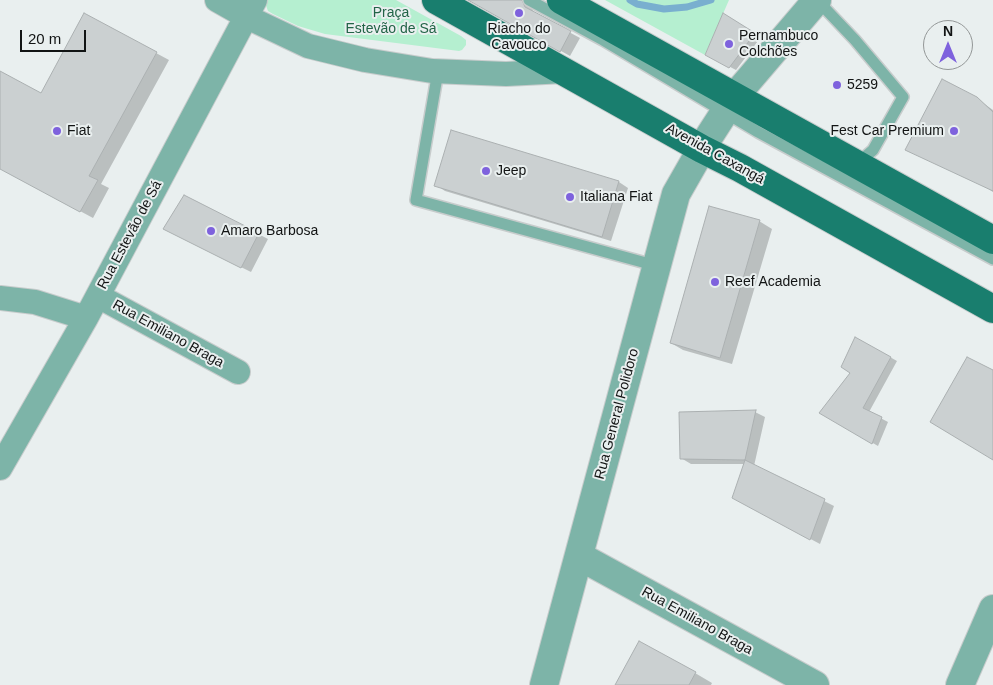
<!DOCTYPE html>
<meta charset="utf-8">
<style>
body{margin:0}
#map{position:relative;width:993px;height:685px;overflow:hidden;background:#e9efef;font-family:Arial,sans-serif}
canvas{display:block}
.north{position:absolute;left:923px;top:20px;width:50px;height:50px;box-sizing:border-box;background:#e9efef;border:1px solid #939797;border-radius:50%;rotate:0deg;font-size:14px;font-weight:700;line-height:20px;text-align:center;color:#121414}
.north::after{content:'';display:block;margin:auto;width:18px;height:22px;background:#7e62dd;clip-path:polygon(50% 0,100% 100%,50% 72%,0 100%)}
.scale{position:absolute;left:20px;top:30px;width:66px;height:22px;box-sizing:border-box;border:2px solid #121414;border-top:0;padding-left:6px;font-size:15px;line-height:18px;white-space:nowrap;color:#121414;-webkit-text-stroke:4px #e9efef;paint-order:stroke}
</style>
<div id="map">
<canvas width="993" height="685"></canvas>
<div class="north">N</div>
<div class="scale">20 m</div>
</div>
<script>
const c = document.querySelector('canvas').getContext('2d');
c.lineJoin = 'round';
function fillPath(path, color) {
  c.fillStyle = color;
  c.fill(path, 'evenodd');
}
function toPath(rows) {
  const path = new Path2D();
  for (const r of rows) {
    path.moveTo(r[0], r[1]);
    for (let i = 2; i < r.length; i += 2) path.lineTo(r[i], r[i + 1]);
  }
  return path;
}
function strokePath(path, color, width, dash) {
  c.strokeStyle = color;
  c.lineWidth = width;
  c.lineCap = dash ? 'butt' : 'round';
  c.setLineDash(dash || []);
  c.stroke(path);
}
function label(font, color, halo, rows, align = 'center') {
  c.font = font + ' Arial,sans-serif';
  c.lineWidth = 4;
  c.setLineDash([]);
  c.textBaseline = 'middle';
  c.strokeStyle = halo;
  c.fillStyle = color;
  for (const [text, x, y, turn = 0] of rows) {
    c.save();
    c.translate(x, y);
    c.rotate((+turn || 0) * Math.PI / 180);
    c.textAlign = isNaN(turn) ? turn : align;
    if (halo) c.strokeText(text, 0, 0);
    c.fillText(text, 0, 0);
    c.restore();
  }
}
fillPath(toPath([
 [264,0,396,0,461,36,466,40,466,45,462,50,459,51,325,34,298,26,273,14,268,11],
 [605,0,729,0,705,55]
]), '#b5efd0');
fillPath(toPath([
 [470,0,521,0,531,6,534,13,580,38,570,56],
 [724,15,761,37,736,70,707,55],
 [156,53,169,60,101,184,109,188,93,218,0,168,0,72,41,94],
 [976,98,993,110,993,192,987,188],
 [452,131,619,182,628,188,611,241,445,191,436,185],
 [185,196,268,239,251,272,174,234],
 [759,221,772,229,732,364,683,350,671,343],
 [856,338,897,361,869,412,888,422,878,446,821,413,852,373],
 [755,412,765,417,754,466,834,506,820,544,743,503,745,464,691,464,681,458],
 [695,673,712,683,711,685,616,685]
]), '#0003');
strokePath(toPath([
 [630,0,637,4,664,9,687,7,711,0]
]), '#79afcf', 7);
const building = toPath([
 [468,0,522,0,525,7,571,31,560,52,468,0],
 [84,13,157,52,89,176,98,180,80,212,0,169,0,71,41,93,84,13],
 [723,13,755,33,729,68,705,55,723,13],
 [942,79,977,97,993,112,993,191,905,150,942,79],
 [451,130,619,181,602,237,434,186,451,130],
 [184,195,259,233,241,268,163,229,184,195],
 [709,206,760,220,720,358,670,343,709,206],
 [855,337,891,357,863,408,882,417,872,444,819,413,850,373,841,367,855,337],
 [967,357,993,370,993,460,930,422,967,357],
 [756,410,745,460,680,459,679,412,756,410],
 [745,460,825,499,810,540,732,498,745,460],
 [639,641,696,672,689,685,615,685,639,641]
]);
fillPath(building, '#cbd0d1');
strokePath(building, '#abb0b1', 1);
const service = toPath([
 [529,0,603,40,758,132,993,259],
 [817,0,855,40,903,97,873,150,857,164],
 [438,71,416,200,657,266]
]);
const minor = toPath([
 [217,0,247,17,308,46,365,60,432,71,506,74,565,71],
 [98,296,238,372],
 [0,298,35,302,86,318],
 [0,468,86,318,255,0]
]);
const tertiary = toPath([
 [579,556,815,685],
 [544,685,676,194,708,138,735,96,817,0],
 [960,685,993,609]
]);
const primary = toPath([
 [436,0,702,149,740,168,993,309],
 [561,0,993,240]
]);
strokePath(service, '#c7cccc', 14);
strokePath(minor, '#c7cccc', 26);
strokePath(tertiary, '#c7cccc', 30);
strokePath(primary, '#c7cccc', 30);
strokePath(service, '#7db4a8', 11);
strokePath(minor, '#7db4a8', 24);
strokePath(tertiary, '#7db4a8', 28);
strokePath(primary, '#197e6e', 28);
for (const [x, y, r, color] of [
 [519,13,5,"#7e62dd"],
 [729,44,5,"#7e62dd"],
 [837,85,5,"#7e62dd"],
 [57,131,5,"#7e62dd"],
 [954,131,5,"#7e62dd"],
 [486,171,5,"#7e62dd"],
 [570,197,5,"#7e62dd"],
 [211,231,5,"#7e62dd"],
 [715,282,5,"#7e62dd"]
]) {
  const dot = new Path2D();
  dot.arc(x, y, r, 0, 2 * Math.PI);
  c.fillStyle = color;
  c.fill(dot);
  strokePath(dot, '#e9efef', 2);
}
label('14px', '#226447', '#e9efef', [
 ["Praça",391,13],
 ["Estevão de Sá",391,29]
]);
label('14px', '#121414', '#e9efef', [
 ["Riacho do",519,29,"center"],
 ["Cavouco",519,45,"center"],
 ["Pernambuco",739,36],
 ["Colchões",739,52],
 ["5259",847,85],
 ["Fiat",67,131],
 ["Fest Car Premium",944,131,"right"],
 ["Jeep",496,171],
 ["Italiana Fiat",580,197],
 ["Amaro Barbosa",221,231],
 ["Reef Academia",725,282]
], 'left');
label('14px', '#121414', '#e9efef', [
 ["Avenida Caxangá",715,154,29],
 ["Rua Estevão de Sá",130,235,-62],
 ["Rua Emiliano Braga",168,334,29],
 ["Rua General Polidoro",617,414,-75],
 ["Rua Emiliano Braga",697,621,29]
]);
</script>
